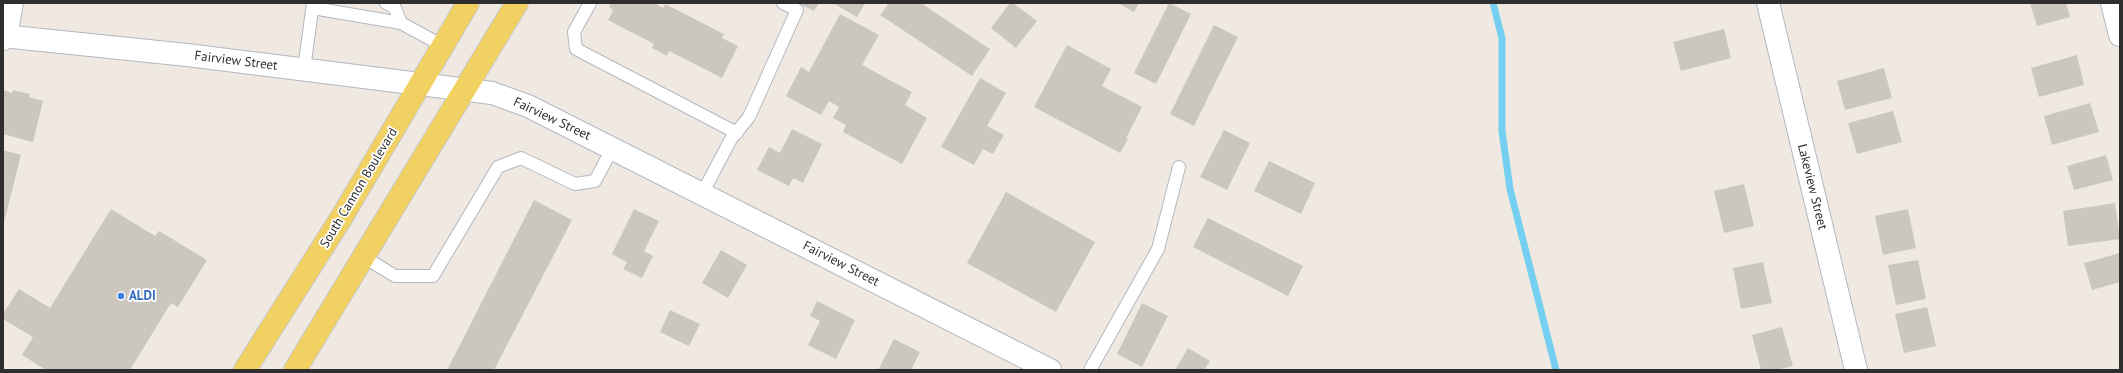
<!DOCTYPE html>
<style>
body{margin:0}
#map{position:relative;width:2123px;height:373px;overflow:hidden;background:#efe9e1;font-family:"PT Sans",sans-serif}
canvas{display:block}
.frame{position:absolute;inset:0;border:4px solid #2e2e2e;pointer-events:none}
</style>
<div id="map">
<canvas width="2123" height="373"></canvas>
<div class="frame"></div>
</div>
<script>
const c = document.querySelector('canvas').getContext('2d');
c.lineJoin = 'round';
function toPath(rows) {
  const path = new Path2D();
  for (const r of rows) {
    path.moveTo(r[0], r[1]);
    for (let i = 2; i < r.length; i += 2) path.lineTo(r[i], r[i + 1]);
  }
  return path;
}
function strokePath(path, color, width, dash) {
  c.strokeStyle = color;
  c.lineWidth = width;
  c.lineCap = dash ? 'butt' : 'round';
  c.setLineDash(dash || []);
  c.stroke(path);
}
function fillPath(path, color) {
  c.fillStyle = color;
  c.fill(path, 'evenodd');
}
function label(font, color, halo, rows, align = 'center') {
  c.font = font + ' "PT Sans",sans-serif';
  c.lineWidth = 3.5;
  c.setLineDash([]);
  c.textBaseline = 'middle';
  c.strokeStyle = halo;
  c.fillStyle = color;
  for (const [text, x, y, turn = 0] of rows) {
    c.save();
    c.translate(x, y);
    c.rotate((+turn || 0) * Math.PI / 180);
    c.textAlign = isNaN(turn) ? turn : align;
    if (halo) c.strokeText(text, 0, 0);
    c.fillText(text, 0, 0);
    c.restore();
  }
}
strokePath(toPath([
 [1493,3,1502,38,1502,131,1510,189,1556,370]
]), '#75cff0', 7);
fillPath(toPath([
 [611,3,654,3,663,8,665,4,724,34,722,38,738,46,722,78,669,51,667,56,652,48,654,44,608,20,613,10,609,7],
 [798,3,819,3,814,11],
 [833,3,865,3,857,17],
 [889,3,921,3,990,49,972,76,880,15],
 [1010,3,1013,3,1037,21,1016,48,991,28],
 [1118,3,1139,3,1134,12],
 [1169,3,1191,14,1156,84,1134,73],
 [2030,3,2066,3,2070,17,2037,26],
 [840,14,879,35,862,65,912,92,905,105,927,118,902,164,843,132,846,125,833,118,839,107,829,101,821,115,786,96,801,67,809,72],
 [1214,25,1238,37,1194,126,1170,114],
 [1724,29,1731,58,1681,71,1673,42],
 [1067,45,1111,69,1102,86,1142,107,1126,138,1128,139,1120,153,1034,107],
 [2077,55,2084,85,2039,97,2031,68],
 [1884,68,1892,98,1845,110,1837,81],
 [980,78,1006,93,987,126,1004,135,993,154,983,149,974,165,941,147],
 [3,90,12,93,13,90,30,94,29,97,43,101,33,142,3,134],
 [2090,103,2099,132,2052,145,2044,116],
 [1893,111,1902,142,1857,154,1848,123],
 [792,129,822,144,803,183,793,178,789,186,757,170,769,147,780,153],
 [1224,130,1250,143,1227,190,1200,177],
 [3,150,21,155,4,222,3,222],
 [2106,155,2113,180,2074,190,2067,166],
 [1269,161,1315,183,1301,214,1254,191],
 [1744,184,1754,226,1724,233,1714,191],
 [1006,192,1095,242,1056,312,967,263],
 [534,200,572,220,494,370,447,370],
 [2115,203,2120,239,2068,246,2063,211],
 [111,209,155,236,159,231,207,260,178,307,171,303,130,370,46,370,22,355,33,337,3,319,3,314,19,289,50,308],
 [634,209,659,221,644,251,653,256,642,278,623,269,627,262,612,254],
 [1908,209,1916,248,1883,255,1875,216],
 [1208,218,1303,266,1288,296,1193,247],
 [721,250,747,265,728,298,702,283],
 [2120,253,2120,282,2092,290,2084,263],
 [1918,260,1926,299,1896,305,1888,265],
 [1763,262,1772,303,1741,309,1733,268],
 [817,301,855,320,836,359,808,345,820,321,810,316],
 [1142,303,1168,316,1142,367,1117,354],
 [1927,307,1936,346,1904,353,1895,314],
 [670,310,700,324,689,346,660,332],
 [1782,327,1793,366,1776,370,1761,370,1752,335],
 [894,339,920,352,911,370,878,370],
 [1188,348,1210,361,1204,370,1175,370]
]), '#cbc7bf');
const service = toPath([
 [386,3,395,8,401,23],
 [590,3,574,32,576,49,737,133],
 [313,8,401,23,443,46],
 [304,69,313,3],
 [702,194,731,139,749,117,797,10,783,3],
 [364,257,395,276,433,276,498,167,521,158,575,184,595,181,612,149],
 [1090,370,1158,249,1179,167]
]);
const minor = toPath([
 [1768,3,1856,370],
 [2112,3,2120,35],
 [3,39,6,37,12,3]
]);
const tertiary = toPath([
 [3,36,187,55,492,93,528,106,1050,370]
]);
const primary = toPath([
 [245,370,343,215,468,3],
 [295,370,517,3]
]);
strokePath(service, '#b4b7c1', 14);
strokePath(minor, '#b4b7c1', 24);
strokePath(tertiary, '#b4b7c1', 24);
strokePath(primary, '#c9c9c9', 24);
strokePath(service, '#fff', 12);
strokePath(minor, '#fff', 22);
strokePath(tertiary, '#fff', 22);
strokePath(primary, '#f2d163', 22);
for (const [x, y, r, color] of [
 [121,296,4,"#3f7fe0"]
]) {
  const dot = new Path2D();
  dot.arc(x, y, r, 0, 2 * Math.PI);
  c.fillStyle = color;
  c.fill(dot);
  strokePath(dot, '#fff', 1.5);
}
label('13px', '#2e2e2e', '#fff', [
 ["Fairview Street",236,61,7],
 ["Fairview Street",552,119,25],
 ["Lakeview Street",1812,187,76],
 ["South Cannon Boulevard",359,188,-59],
 ["Fairview Street",841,264,27]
]);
label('bold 13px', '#366cbe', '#fff', [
 ["ALDI",129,296]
], 'left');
</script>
